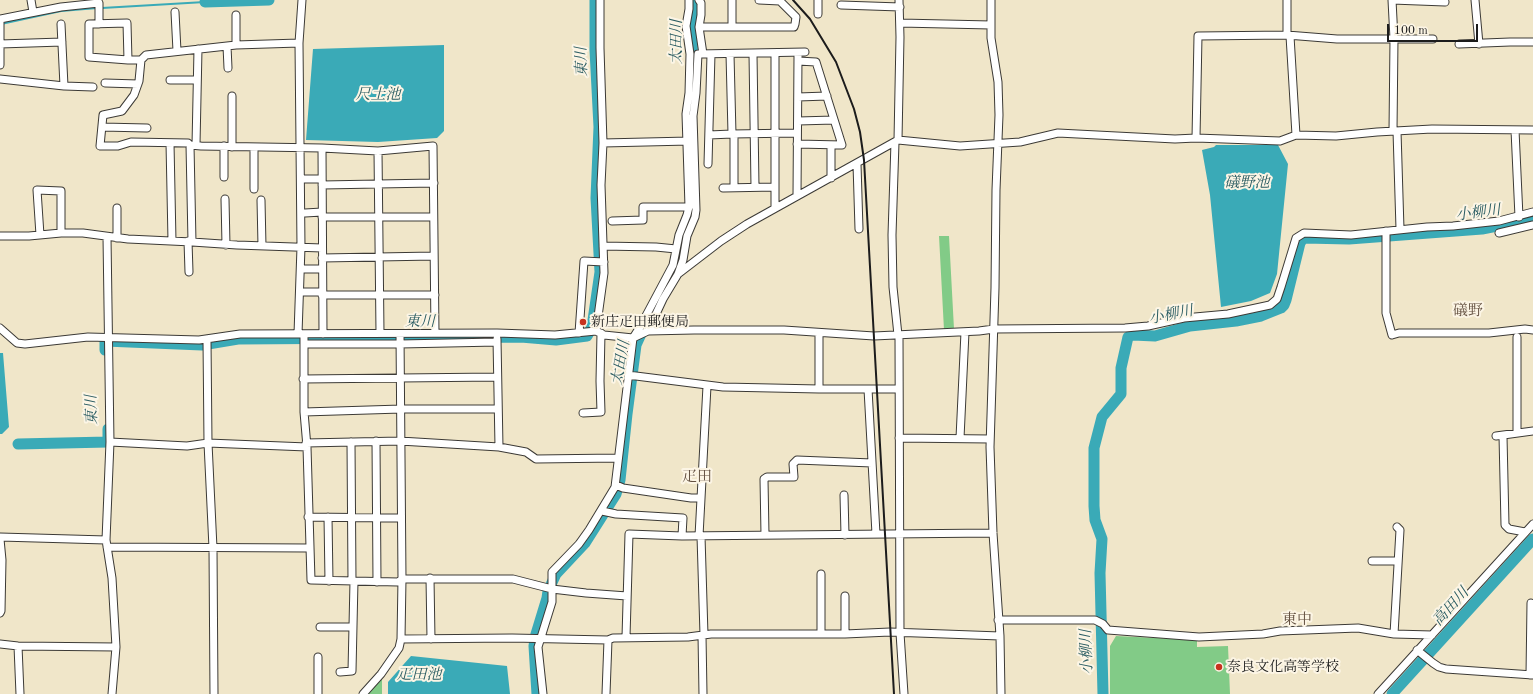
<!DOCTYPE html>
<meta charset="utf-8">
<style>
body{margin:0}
#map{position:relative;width:1533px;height:694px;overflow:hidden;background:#f0e6c9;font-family:"Old Standard TT",serif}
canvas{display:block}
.scale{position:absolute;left:1387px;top:24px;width:91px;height:18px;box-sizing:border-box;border:2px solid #1c1c1c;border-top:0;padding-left:5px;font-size:12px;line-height:14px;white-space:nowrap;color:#1c1c1c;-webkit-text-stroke:3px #fcf5e5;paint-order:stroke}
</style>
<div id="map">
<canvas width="1533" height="694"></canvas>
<div class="scale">100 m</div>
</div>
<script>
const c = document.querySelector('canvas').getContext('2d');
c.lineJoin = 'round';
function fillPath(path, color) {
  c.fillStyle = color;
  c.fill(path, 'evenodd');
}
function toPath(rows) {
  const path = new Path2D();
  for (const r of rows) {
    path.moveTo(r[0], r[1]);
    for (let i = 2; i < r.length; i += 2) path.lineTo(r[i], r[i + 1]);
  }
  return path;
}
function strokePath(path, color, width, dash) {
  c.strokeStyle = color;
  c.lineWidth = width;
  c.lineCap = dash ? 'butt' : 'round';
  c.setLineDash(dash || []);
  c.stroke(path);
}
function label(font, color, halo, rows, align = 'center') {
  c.font = font + ' "Old Standard TT","Noto Serif JP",serif';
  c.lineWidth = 4;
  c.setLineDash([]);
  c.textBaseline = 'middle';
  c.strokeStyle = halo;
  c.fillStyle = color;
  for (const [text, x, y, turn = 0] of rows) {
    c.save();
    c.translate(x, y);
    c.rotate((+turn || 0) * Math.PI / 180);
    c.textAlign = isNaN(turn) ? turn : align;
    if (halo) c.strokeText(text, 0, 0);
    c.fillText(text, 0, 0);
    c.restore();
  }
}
fillPath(toPath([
 [939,236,949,236,954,329,944,330],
 [1116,636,1197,640,1197,647,1228,646,1230,694,1110,694,1110,646],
 [382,678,382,694,365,694]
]), '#82cb87');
fillPath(toPath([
 [444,45,444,131,437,138,378,142,306,140,313,49],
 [1216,145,1278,145,1288,164,1277,274,1270,293,1251,301,1221,307,1210,195,1202,150,1214,147],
 [0,353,3,353,9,427,2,434,0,434],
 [411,656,507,666,510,694,388,694,388,682]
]), '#3aaab7');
strokePath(toPath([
 [102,8,205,2],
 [1,24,61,11,97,8]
]), '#3aaab7', 2);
strokePath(toPath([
 [205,2,269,0],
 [693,64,691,19,694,0],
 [105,350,105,341,202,345,238,339,521,337,556,340,587,336,592,327,600,272,596,198,599,127,595,50,595,0],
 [18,444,108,442,108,429],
 [537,694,534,646,536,634,547,598,548,591,556,574,585,543,616,494,620,480,627,414,636,345,646,323,672,276,679,259,686,228,693,211,692,197],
 [1103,694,1100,573,1102,539,1095,520,1094,506,1094,448,1102,417,1121,394,1121,368,1128,337,1133,335,1155,336,1190,326,1236,321,1261,316,1281,308,1284,305,1286,300,1300,243,1302,240,1305,238,1349,239,1482,229,1533,219],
 [1392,694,1533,539]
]), '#3aaab7', 11);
const minor = toPath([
 [31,0,33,12],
 [699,0,701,3,701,15,699,27,703,54],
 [991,0,991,38,998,82,999,115,996,190,995,288,990,447,993,533,1000,636,1001,694],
 [1287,0,1287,35],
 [1392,0,1394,39,1393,131],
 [1392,0,1445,2],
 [1475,0,1479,44],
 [841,5,900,7],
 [175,12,177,51],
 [818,14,818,0],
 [236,15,236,45],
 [0,19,61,7,99,3,99,24],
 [0,20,0,65],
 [900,23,991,25],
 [61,24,64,86],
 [732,26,732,0],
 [699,27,794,27,795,24,796,17,780,1,759,0],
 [1290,36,1296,135],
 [299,43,236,45,146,55,141,60,139,81,134,95,122,111,103,115,100,146,118,146,131,142,188,143,190,145,201,146,322,148,378,151,433,146,435,333],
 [0,44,62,42],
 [1459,44,1510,42,1533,42],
 [227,46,228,68],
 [730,54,732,134,797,133],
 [753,54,755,187],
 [128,60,127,23,89,24,89,57,128,60,141,60],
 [0,79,64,86,93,87],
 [170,80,197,80],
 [105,83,138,84],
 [798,97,827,96],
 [798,121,834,120],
 [102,127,147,128],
 [1515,130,1519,217],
 [1397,131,1400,229],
 [734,134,734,188],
 [709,135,732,134],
 [1196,138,1198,36,1287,35,1337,39,1433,39],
 [898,140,900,37,899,0],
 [895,142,892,235,893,287,898,335],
 [170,143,172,241],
 [603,143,689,141],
 [797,144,842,145,816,62,798,61],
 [190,145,192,242],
 [196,145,198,49],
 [831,145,831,178],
 [224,146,224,177],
 [232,147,232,96],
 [254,147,254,189],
 [322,148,323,334],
 [378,151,380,333],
 [708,164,711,54],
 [857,164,859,229],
 [304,179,322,179],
 [322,185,434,183],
 [723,188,775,187],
 [797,196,798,56],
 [225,199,226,245],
 [261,200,262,246],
 [117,208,117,238],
 [775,208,775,53],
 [305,213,322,212],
 [322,217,433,217],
 [612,221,643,220,643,207,689,207],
 [1386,231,1386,313,1392,335,1399,333,1489,333,1525,329,1533,330],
 [1499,233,1533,225],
 [40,235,37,190,61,191,61,233],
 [0,236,29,236,61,233,83,233,128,239,192,242,237,245,322,248],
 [107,237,110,442,106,540,112,578,116,647,112,694],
 [188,241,189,272],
 [603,246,656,247,676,249],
 [322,258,434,256],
 [304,269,322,269],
 [678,274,721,241,747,224,898,140,960,146,1020,142,1058,133,1175,139,1196,138,1280,141,1296,135,1336,136,1377,132,1432,129,1533,130],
 [304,292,322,292],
 [322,295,435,295],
 [0,328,17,343,25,344,88,337,199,340,240,334,497,333,555,335,596,331,604,335,633,338,648,331,694,330,784,330,874,336,979,331,994,329,1125,328,1148,326,1184,318,1228,314,1270,305,1277,299,1281,287,1296,238,1304,233,1351,235,1427,227,1453,226,1499,221,1533,212],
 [596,331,604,273,601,185,603,143,600,48,600,0],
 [648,331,663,299,678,274,683,260,687,236,695,217,696,210,693,116,696,93,698,54,805,52],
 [579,333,584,261,604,262],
 [819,333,819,389],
 [298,334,301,247,299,43,302,0],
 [304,334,304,412,307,447,311,580,398,582,402,579,400,334],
 [899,335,900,633,904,694],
 [497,339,499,447],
 [207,340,208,443,213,548,214,694],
 [304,344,400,344,497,342],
 [628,375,723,387,819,389,898,389],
 [303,379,497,377],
 [868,389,876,534],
 [304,412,401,409,498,409],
 [583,413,601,412,600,381,601,333],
 [1517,433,1517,337],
 [1496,436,1533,431],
 [1503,436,1505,525,1509,529,1525,532],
 [899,438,990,439],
 [960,438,965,332],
 [376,441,377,582],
 [110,442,187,446,208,443,307,447],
 [351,442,352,581],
 [306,443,400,441,499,447,526,452,536,459,618,458],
 [616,485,623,488,691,498,701,498],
 [844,495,845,535],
 [602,511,616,514,683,518,682,536],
 [308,517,401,518],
 [328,517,329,581],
 [765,535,764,479,767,477,794,477,793,464,797,460,872,463],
 [699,536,707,386],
 [701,536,704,635],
 [0,537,106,540],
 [0,539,2,560,1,611,0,613],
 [107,547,309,548],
 [1372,561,1398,561],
 [821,574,821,634],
 [430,578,431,639],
 [845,596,845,634],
 [998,620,1095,620,1103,624,1108,630,1199,637,1263,634,1280,631,1358,628,1394,634,1432,635],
 [320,627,353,627],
 [1394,634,1400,530,1397,527],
 [702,635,703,694],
 [626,637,629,534,682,536,993,533],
 [401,639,512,638,608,640,613,638,688,637,711,634,845,634,890,632,1000,636],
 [0,644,18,646,116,647],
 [18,646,20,694],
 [1417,650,1433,663,1439,667,1446,669,1533,675],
 [318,657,318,694],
 [340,672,352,671,354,581],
 [1530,675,1531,603],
 [363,694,381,674,399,648,401,639,402,579,513,579,552,589,586,593,627,596],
 [543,694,538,647,552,602,552,572,579,544,589,530,615,487,633,338,640,327,673,265,679,235,687,215,689,207,686,114,689,93,690,54,686,26,689,9,689,0],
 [606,694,608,640],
 [1378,694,1533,524]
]);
strokePath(minor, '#3c3a36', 9);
strokePath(minor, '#fff', 7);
strokePath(toPath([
 [793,0,810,19,836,62,854,109,860,132,864,160,894,694]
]), '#1c1c1c', 2);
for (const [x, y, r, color] of [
 [583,322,4,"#c8321e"],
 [1219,667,4,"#c8321e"]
]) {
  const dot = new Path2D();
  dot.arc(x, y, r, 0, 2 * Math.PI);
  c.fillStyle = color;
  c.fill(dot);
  strokePath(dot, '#fcf5e5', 1.5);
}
label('14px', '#1c1c1c', '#fcf5e5', [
 ["新庄疋田郵便局",591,322],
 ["奈良文化高等学校",1227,667]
], 'left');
label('italic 15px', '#2a5c62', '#fcf5e5', [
 ["太田川",677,42,-90],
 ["東川",582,62,-92],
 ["尺土池",378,95],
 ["礒野池",1247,183],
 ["小柳川",1478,213,-7],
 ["小柳川",1171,315,-11],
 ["東川",420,322],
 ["太田川",621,363,-80],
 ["東川",92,410,-92],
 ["高田川",1451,607,-48],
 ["小柳川",1087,652,-92],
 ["疋田池",419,675]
]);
label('15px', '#645141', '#fcf5e5', [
 ["礒野",1468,311],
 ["疋田",697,477],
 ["東中",1297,620]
]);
</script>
